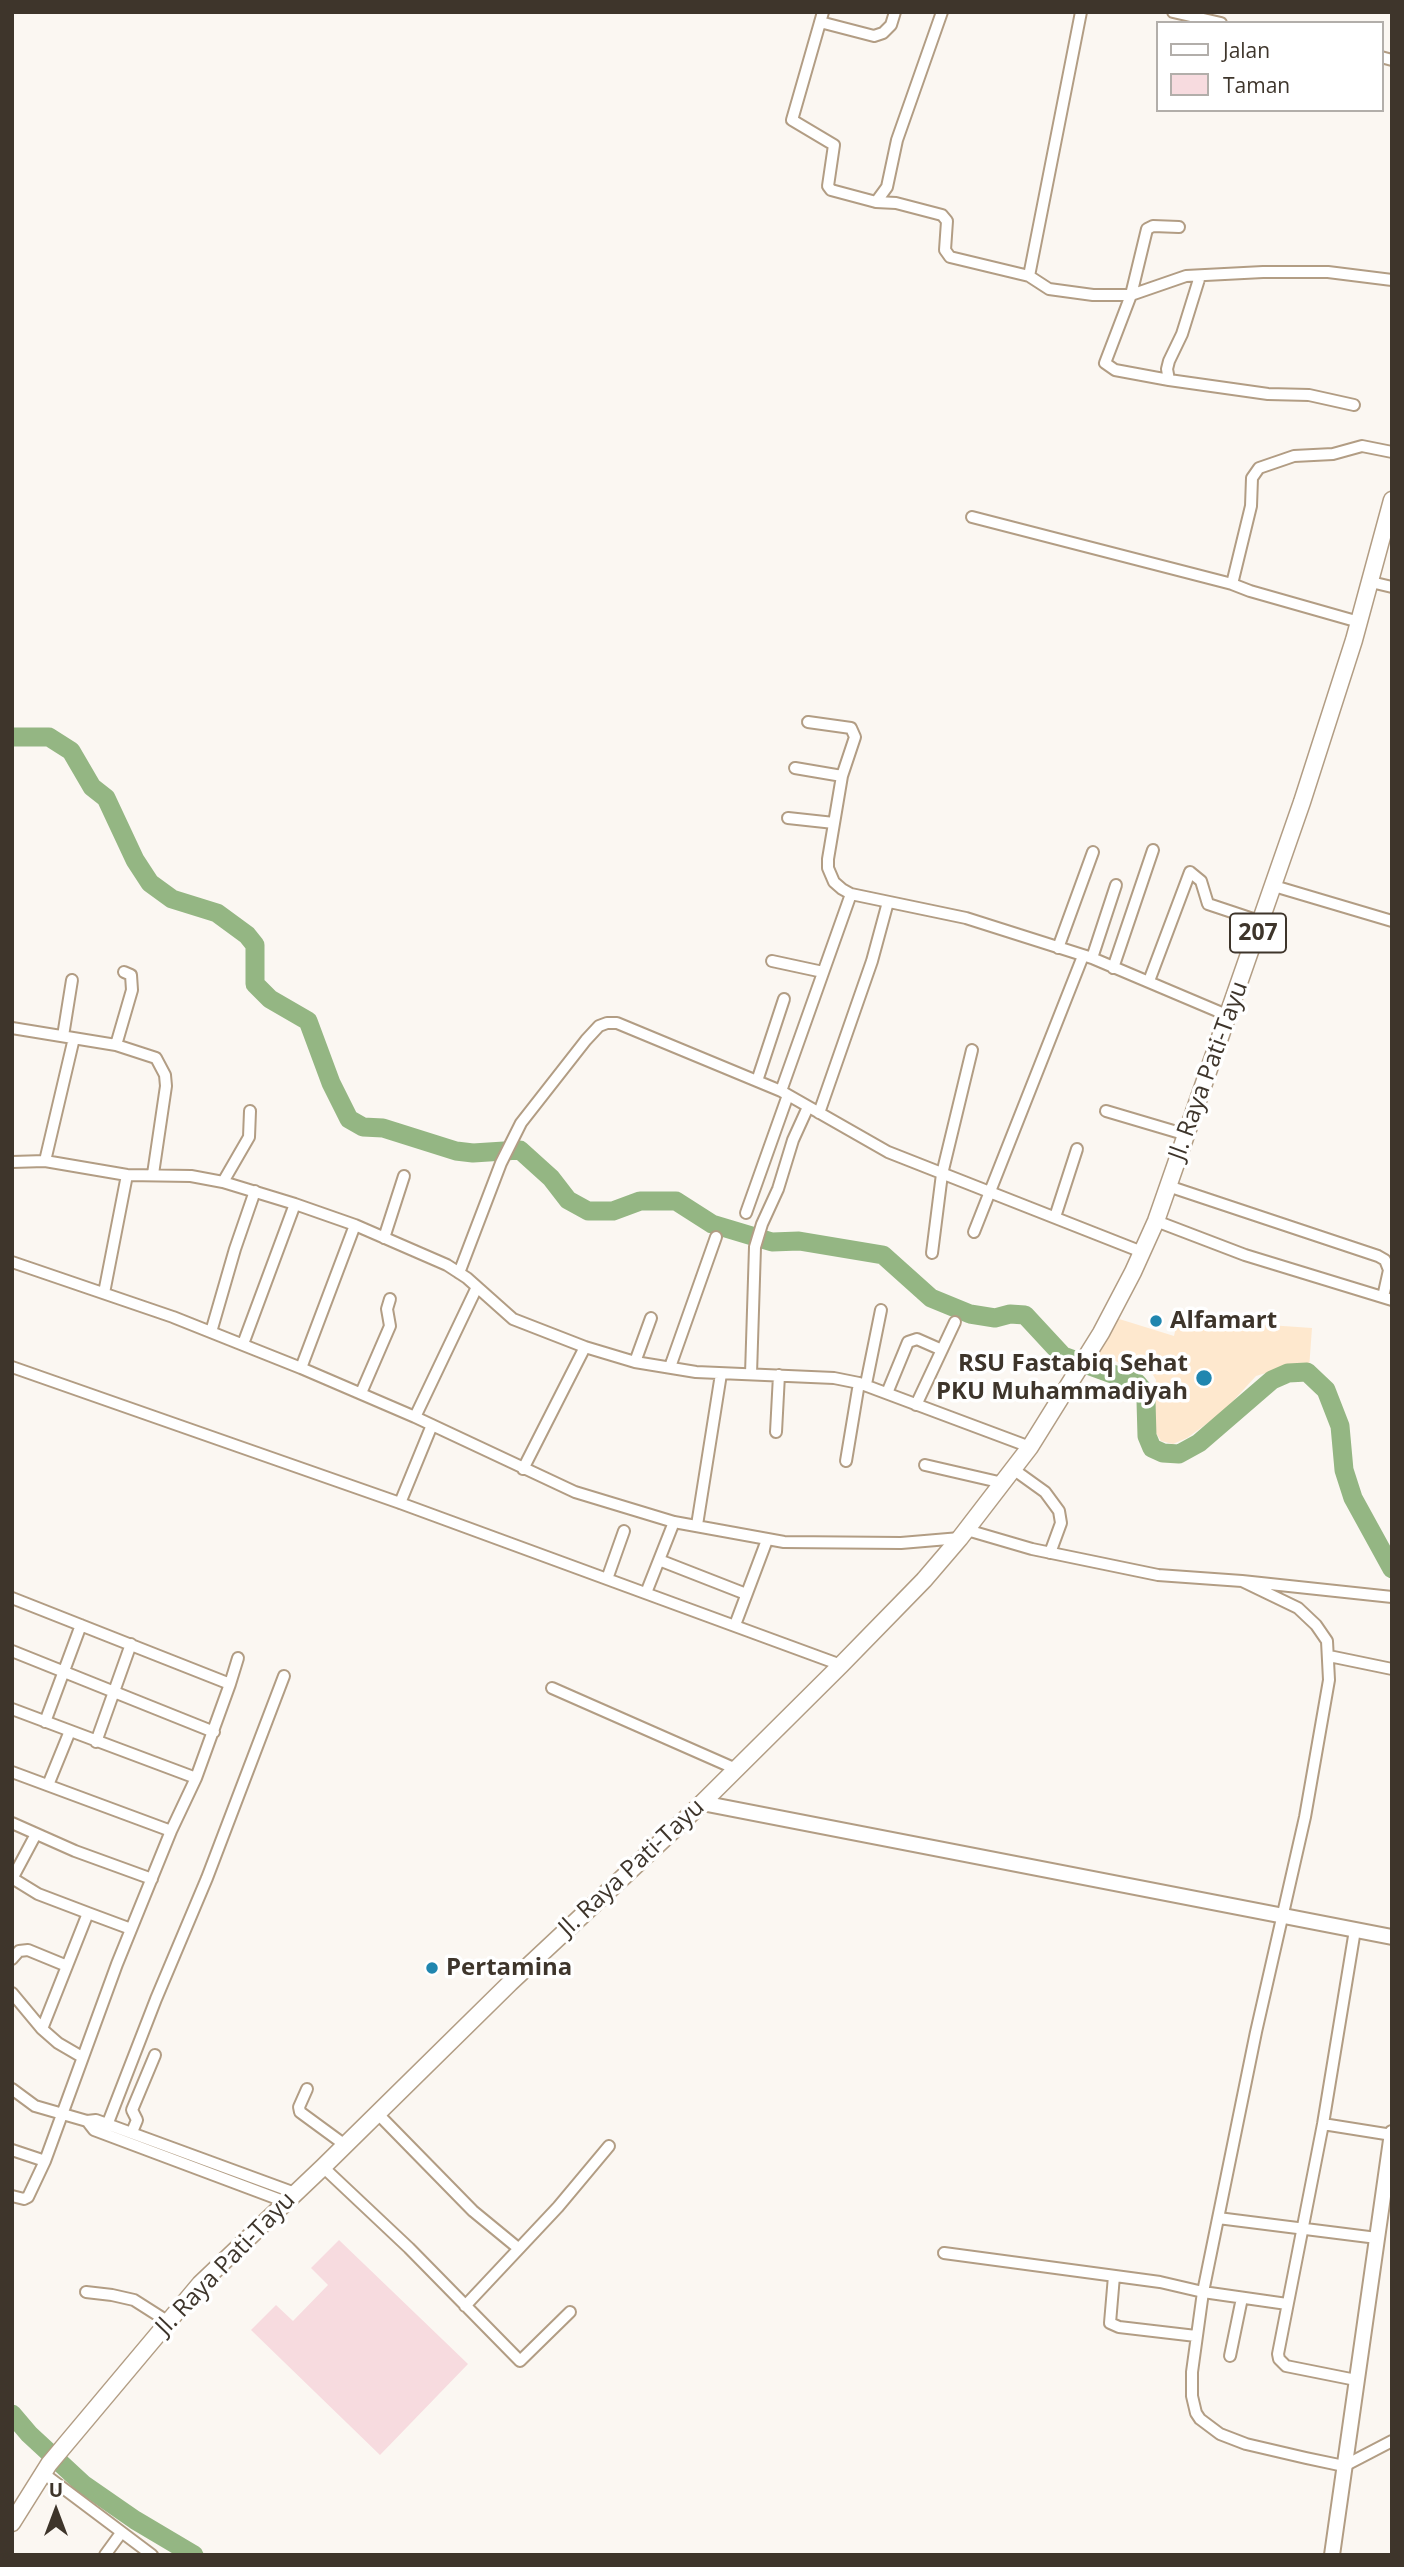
<!DOCTYPE html>
<style>
body{margin:0}
#map{position:relative;width:1404px;height:2567px;overflow:hidden;background:#fbf7f2;font-family:"Open Sans",sans-serif}
canvas{display:block}
.frame{position:absolute;inset:0;border:14px solid #3e352b;pointer-events:none}
.legend{position:absolute;left:1156px;top:21px;width:228px;height:91px;box-sizing:border-box;background:#fff;border:2px solid #b2aeaa;margin:0;padding:9px 12px;list-style:none;font-size:21px;color:#3e352b}
.legend li{display:flex;align-items:center;gap:14px;height:35px}
.legend b{width:35px;border:2px solid #b2aeaa}
.north{position:absolute;left:21px;top:2476px;width:70px;height:70px;-webkit-text-stroke:5px #fff;paint-order:stroke;rotate:0deg;font-size:19px;font-weight:700;line-height:28px;text-align:center;color:#3e352b}
.north::after{content:'';display:block;margin:auto;width:24px;height:32px;background:#3e352b;clip-path:polygon(50% 0,100% 100%,50% 72%,0 100%)}
</style>
<div id="map">
<canvas width="1404" height="2567"></canvas>
<div class="frame"></div>
<ul class="legend">
<li><b style="height:9px;background:#fff"></b>Jalan</li>
<li><b style="height:19px;background:#f7dbdf"></b>Taman</li>
</ul>
<div class="north">U</div>
</div>
<script>
const c = document.querySelector('canvas').getContext('2d');
c.lineJoin = 'round';
function fillPath(path, color) {
  c.fillStyle = color;
  c.fill(path, 'evenodd');
}
function toPath(rows) {
  const path = new Path2D();
  for (const r of rows) {
    path.moveTo(r[0], r[1]);
    for (let i = 2; i < r.length; i += 2) path.lineTo(r[i], r[i + 1]);
  }
  return path;
}
function strokePath(path, color, width, dash) {
  c.strokeStyle = color;
  c.lineWidth = width;
  c.lineCap = dash ? 'butt' : 'round';
  c.setLineDash(dash || []);
  c.stroke(path);
}
function label(font, color, halo, rows, align = 'center') {
  c.font = font + ' "Open Sans",sans-serif';
  c.lineWidth = 7;
  c.setLineDash([]);
  c.textBaseline = 'middle';
  c.strokeStyle = halo;
  c.fillStyle = color;
  for (const [text, x, y, turn = 0] of rows) {
    c.save();
    c.translate(x, y);
    c.rotate((+turn || 0) * Math.PI / 180);
    c.textAlign = isNaN(turn) ? turn : align;
    if (halo) c.strokeText(text, 0, 0);
    c.fillText(text, 0, 0);
    c.restore();
  }
}
fillPath(toPath([
 [1179,1314,1243,1329,1254,1324,1312,1328,1309,1369,1286,1367,1256,1376,1223,1412,1187,1438,1173,1444,1161,1441,1152,1427,1151,1413,1156,1380,1153,1375,1096,1354,1116,1318,1174,1336]
]), '#fee8ce');
fillPath(toPath([
 [339,2240,468,2364,380,2455,251,2330,276,2305,293,2321,328,2285,311,2268]
]), '#f7dbdf');
strokePath(toPath([
 [12,737,49,737,71,751,92,787,106,798,135,860,150,883,172,899,217,913,247,935,255,945,255,984,270,999,308,1021,331,1083,349,1119,363,1127,383,1128,456,1151,473,1153,520,1150,551,1178,568,1200,588,1211,613,1211,640,1201,676,1201,712,1224,772,1242,799,1241,883,1255,931,1298,970,1314,995,1318,1010,1314,1025,1315,1063,1356,1137,1383,1143,1390,1146,1401,1147,1436,1152,1448,1163,1453,1179,1454,1199,1443,1272,1380,1288,1373,1307,1372,1326,1390,1340,1426,1344,1470,1353,1498,1392,1569],
 [12,2414,29,2434,83,2484,135,2520,194,2555]
]), '#94b683', 19);
const street = toPath([
 [823,12,792,120,834,145,828,186,831,190,876,202],
 [942,12,897,140,887,187,876,202,896,203,942,215,947,221,945,250,950,257,1029,276,1049,289,1093,295,1131,295,1186,276,1263,272,1328,272,1392,280],
 [1173,12,1221,23],
 [820,22,874,36,883,33,891,25,895,12],
 [1381,57,1392,60],
 [1029,276,1081,12],
 [1200,276,1182,334,1169,361,1167,369,1169,380,1268,394,1309,395,1354,405],
 [1169,380,1115,370,1105,363,1131,295,1147,229,1153,226,1179,227],
 [972,517,1232,584,1250,591,1359,622],
 [1371,582,1392,587],
 [1232,584,1251,506,1252,478,1259,468,1294,456,1333,454,1362,446,1392,452],
 [808,722,851,728,855,737,842,776,828,859,828,868,834,882,842,889,851,894,966,918,1092,958,1229,1016],
 [795,768,842,776],
 [788,818,834,823],
 [1274,886,1392,921],
 [1058,948,1093,852],
 [1092,958,1116,885],
 [772,961,823,972],
 [1113,968,1153,850],
 [1149,981,1190,872,1201,881,1208,904,1262,922],
 [12,1028,116,1045,156,1058,165,1075,166,1086,153,1174],
 [63,1036,72,980],
 [116,1045,132,990,131,975,124,972],
 [757,1081,784,999],
 [781,1091,851,894],
 [1106,1111,1187,1135],
 [819,1113,872,961,888,902],
 [45,1161,74,1038],
 [12,1162,45,1161,127,1175,191,1176,223,1182,295,1204,355,1225,447,1265,467,1278,513,1319,585,1347,635,1362,696,1372,834,1378,859,1383,1030,1447],
 [223,1182,249,1137,250,1111],
 [1168,1186,1378,1256,1385,1260,1389,1270,1383,1297],
 [746,1213,788,1095],
 [1055,1217,1077,1149],
 [1156,1221,1245,1255,1392,1300],
 [974,1232,1083,956],
 [384,1238,404,1176],
 [932,1253,942,1174,972,1050],
 [12,1262,173,1317,301,1368,415,1417,575,1492,674,1522,784,1542,901,1543,960,1538],
 [459,1273,501,1163,521,1123,586,1040,599,1026,607,1023,617,1023,781,1091,888,1152,1142,1252],
 [104,1293,127,1175],
 [211,1332,235,1249,255,1191],
 [243,1344,295,1204],
 [635,1362,651,1318],
 [12,1367,400,1503,841,1665],
 [670,1367,716,1237],
 [301,1368,355,1225],
 [751,1374,755,1247,762,1224,778,1189,793,1140,808,1107],
 [866,1384,881,1310],
 [361,1393,390,1326,387,1309,390,1299],
 [887,1393,908,1342,917,1339,942,1350],
 [916,1405,955,1322],
 [415,1417,477,1287],
 [776,1432,779,1375],
 [846,1461,859,1383],
 [925,1465,1003,1483],
 [523,1469,585,1347],
 [1013,1469,1045,1492,1059,1511,1061,1523,1050,1553],
 [400,1503,432,1425],
 [697,1525,721,1374],
 [967,1530,1032,1549,1158,1575,1242,1581,1392,1597],
 [659,1560,746,1594],
 [607,1579,624,1531],
 [1242,1581,1298,1608,1316,1625,1327,1641,1329,1680,1305,1817,1256,2032,1203,2292,1192,2372,1192,2396,1196,2413,1200,2419,1220,2434,1246,2444,1306,2458,1344,2466,1392,2441],
 [646,1593,674,1522],
 [12,1598,230,1684,196,1778,171,1831,117,1964,45,2161,28,2197,24,2199,12,2196],
 [735,1625,767,1540],
 [12,1651,214,1732],
 [1329,1656,1392,1669],
 [230,1684,238,1658],
 [552,1688,736,1769],
 [12,1709,196,1778],
 [45,1722,81,1625],
 [96,1742,131,1644],
 [12,1772,171,1831],
 [48,1785,70,1731],
 [12,1823,75,1851,152,1879],
 [12,1878,38,1894,88,1913,42,2029,58,2043,82,2057],
 [12,1879,36,1834],
 [88,1913,131,1929],
 [1355,1930,1323,2124,1278,2354,1279,2359,1286,2366,1356,2380],
 [12,1959,19,1951,28,1950,67,1966],
 [12,1993,42,2029],
 [12,2089,35,2106,87,2121,96,2120,295,2193],
 [307,2089,299,2107,300,2112,345,2145],
 [377,2113,473,2211,518,2248],
 [87,2121,94,2130,286,2202],
 [1323,2124,1392,2135],
 [132,2132,137,2120,132,2110,155,2055],
 [104,2133,156,1999,207,1878,284,1676],
 [12,2150,45,2161],
 [323,2167,409,2248,520,2361,570,2312],
 [1218,2218,1377,2238],
 [944,2253,1160,2282,1203,2292,1287,2304],
 [1114,2276,1110,2323,1119,2327,1196,2336],
 [86,2292,112,2295,134,2300,167,2321],
 [465,2306,558,2207,609,2146],
 [1230,2356,1242,2298],
 [43,2473,152,2555],
 [105,2555,121,2533]
]);
const secondary = toPath([
 [702,1803,1392,1937],
 [1332,2555,1392,2133]
]);
const primary = toPath([
 [12,2523,49,2464,200,2284,323,2167,510,1983,696,1809,841,1665,924,1580,960,1538,1030,1447,1101,1333,1133,1272,1156,1221,1302,802,1354,640,1392,500]
]);
strokePath(street, '#b29d84', 14);
strokePath(secondary, '#b29d84', 18);
strokePath(primary, '#b29d84', 19);
strokePath(street, '#fff', 10);
strokePath(secondary, '#fff', 14);
strokePath(primary, '#fff', 16);
for (const [x, y, r, color] of [
 [1156,1321,7,"#2086af"],
 [1204,1378,9,"#2086af"],
 [432,1968,7,"#2086af"]
]) {
  const dot = new Path2D();
  dot.arc(x, y, r, 0, 2 * Math.PI);
  c.fillStyle = color;
  c.fill(dot);
  strokePath(dot, '#fff', 2.5);
}
for (const [x, y, w] of [
 [1258,933,56]
]) {
  const box = new Path2D();
  box.roundRect(x - w / 2, y - 19.5, w, 39, 5);
  c.fillStyle = '#fff';
  c.fill(box);
  strokePath(box, '#3e352b', 2);
}
label('bold 23px', '#3e352b', null, [
 ["207",1258,933]
]);
label('24px', '#3e352b', '#fff', [
 ["Jl. Raya Pati-Tayu",1209,1071,-70],
 ["Jl. Raya Pati-Tayu",632,1868,-43],
 ["Jl. Raya Pati-Tayu",226,2264,-46]
]);
label('bold 24px', '#3e352b', '#fff', [
 ["Alfamart",1170,1321],
 ["RSU Fastabiq Sehat",1188,1364,"right"],
 ["PKU Muhammadiyah",1188,1392,"right"],
 ["Pertamina",446,1968]
], 'left');
</script>
